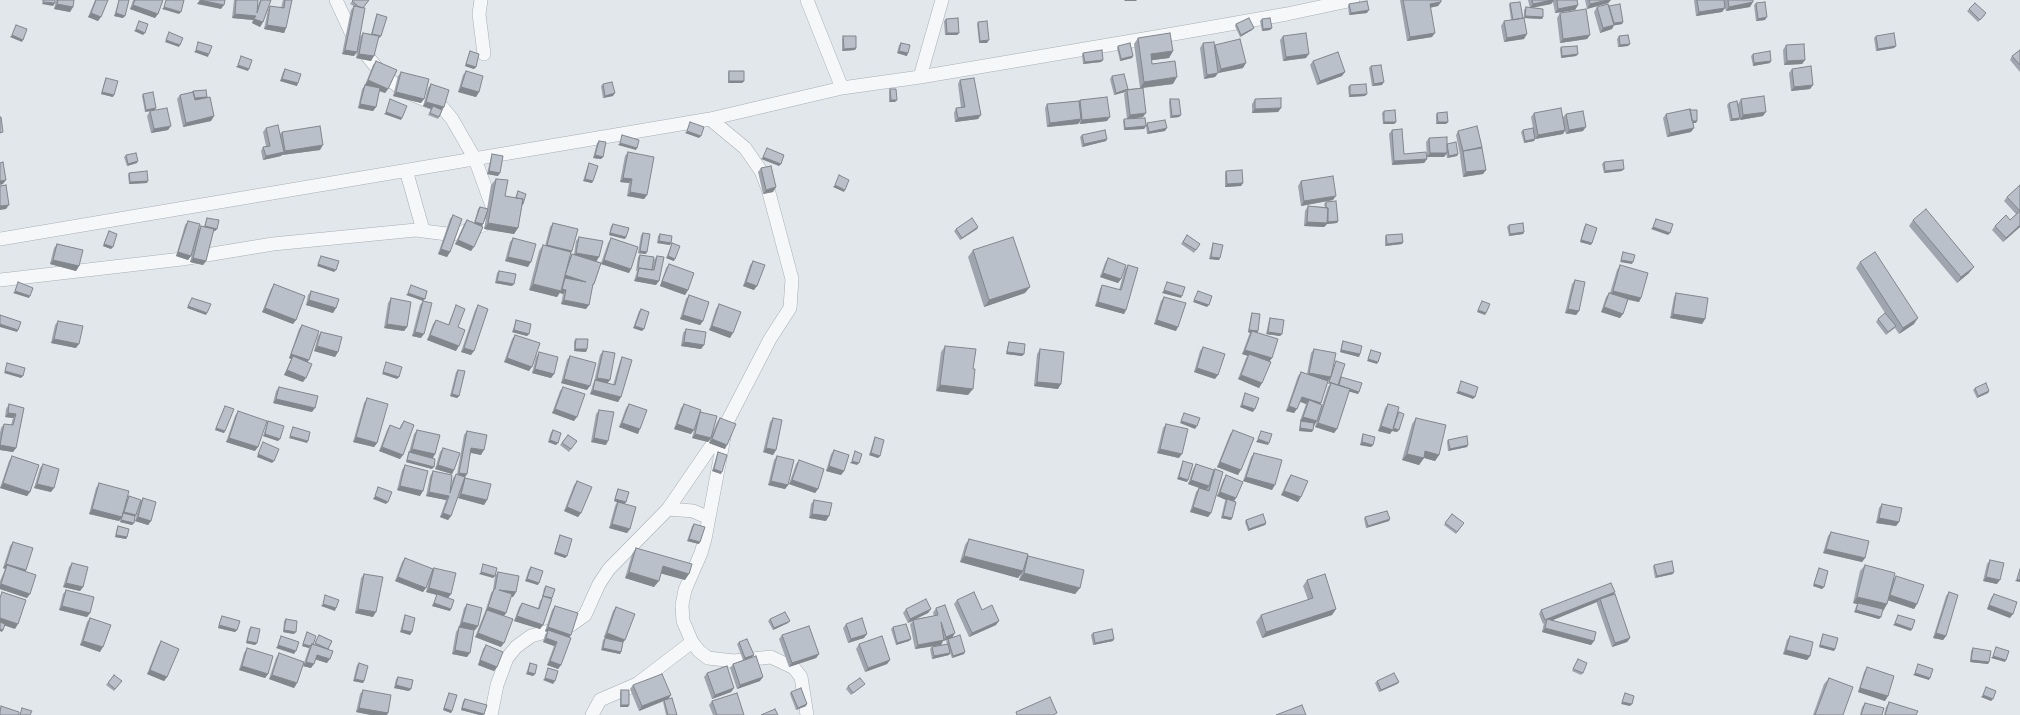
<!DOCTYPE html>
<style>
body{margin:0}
canvas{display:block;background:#e2e7eb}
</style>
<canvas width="2020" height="715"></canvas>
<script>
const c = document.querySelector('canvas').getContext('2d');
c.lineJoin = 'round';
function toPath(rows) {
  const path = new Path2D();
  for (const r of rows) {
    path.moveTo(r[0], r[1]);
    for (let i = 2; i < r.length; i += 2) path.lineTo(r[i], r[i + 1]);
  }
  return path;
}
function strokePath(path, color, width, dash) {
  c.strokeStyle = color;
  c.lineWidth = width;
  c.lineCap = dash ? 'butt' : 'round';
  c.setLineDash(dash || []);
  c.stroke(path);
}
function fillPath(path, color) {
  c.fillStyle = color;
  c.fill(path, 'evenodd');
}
const minor = toPath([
 [481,0,479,14,484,54],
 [807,0,842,88],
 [920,77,942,0],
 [406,170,423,230],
 [0,239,710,119,842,88,920,77,1179,33,1287,14,1353,0],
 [0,280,182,259,273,244,416,230,447,234,460,233,497,220,475,159,452,119,442,107,404,91,381,73,355,41,336,0],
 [725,432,705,539,701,553,685,590,682,605,683,621,692,642,699,651,708,658,734,661,771,657,794,668,801,677,807,715],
 [668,509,693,511,709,518],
 [491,715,497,685,507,658,516,647,531,636,571,625,585,615,599,584,609,569,668,509,725,426,770,339,790,308,792,279,768,189,761,171,745,148,710,119],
 [592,715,600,700,637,684,692,642]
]);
strokePath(minor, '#a7aeb6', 14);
strokePath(minor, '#f5f7f9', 13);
fillPath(toPath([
 [56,0,74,0,73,7,70,12,54,9],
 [95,0,108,0,98,21,88,17],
 [119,0,129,0,123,18,114,16],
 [133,0,163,0,155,18,130,9],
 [234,0,258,0,257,8,260,0,271,0,263,22,260,27,252,23,253,20,232,18],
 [283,0,292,0,286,28,284,33,264,29,268,10,270,6,281,8],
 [353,0,363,8,354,56,342,54,351,10,354,6,350,4],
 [1400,0,1441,0,1438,6,1430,8,1432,37,1407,41],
 [1528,0,1577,0,1578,5,1575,10,1555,13,1553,2,1551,4,1532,8,1543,17,1542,19,1524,18,1524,10,1526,7,1530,8],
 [1585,0,1611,0,1608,3,1587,9],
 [1694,0,1753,0,1750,7,1726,11,1725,8,1722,12,1696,16],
 [1510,3,1524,39,1504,42,1501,26,1504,21,1511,20,1509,5],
 [1756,3,1765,20,1756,21,1754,5],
 [1349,4,1367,13,1349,15,1348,6],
 [1609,6,1623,22,1622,24,1614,25,1612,29,1600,33,1594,12,1597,7],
 [1969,9,1985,15,1978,22,1967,11],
 [1560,13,1590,35,1587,39,1560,43,1557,18],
 [377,14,381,36,380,38,378,38,371,61,356,58,360,37,363,33,371,34,376,16],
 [946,19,959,33,957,35,945,35,944,21],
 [1262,19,1272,28,1270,30,1262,31,1260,21],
 [978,22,987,43,979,43,977,24],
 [1236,24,1252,30,1240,37,1235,26],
 [843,36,856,48,855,50,842,51,842,39],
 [1283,36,1306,58,1283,61,1280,40],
 [1619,36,1630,44,1628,46,1618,47,1617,39],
 [1876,36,1896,46,1894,48,1876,51,1874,38],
 [1138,38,1173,51,1169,58,1152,60,1152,64,1173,84,1143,88,1143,117,1131,119,1146,125,1147,123,1165,131,1147,134,1146,126,1144,129,1124,130,1123,121,1124,119,1127,119,1124,94,1125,92,1114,95,1110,79,1112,76,1128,89,1140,88,1134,44],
 [901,43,907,56,897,53,899,45],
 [1203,43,1214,46,1215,45,1243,68,1218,73,1215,77,1204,79,1200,48],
 [1786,45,1805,60,1802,64,1784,65,1783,50],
 [1118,46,1133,56,1132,58,1120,61,1117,48],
 [1561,47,1578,54,1576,56,1561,58,1560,49],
 [2020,50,2020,72,2010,60,2012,56],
 [470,51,476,67,474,69,465,66,469,53],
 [1083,53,1103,60,1101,62,1083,64,1082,55],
 [1753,54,1770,63,1753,66,1751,56],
 [376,61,388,89,385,93,379,91,376,107,373,111,358,108,362,89,365,85,368,86,365,85,373,65],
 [1313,61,1342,76,1317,85,1310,65],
 [1371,66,1382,85,1372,86,1369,68],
 [285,69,297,86,280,81,283,72],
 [1792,69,1813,85,1810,89,1791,91,1789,73],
 [466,71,479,92,476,97,458,92,463,75],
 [729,71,744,81,742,83,728,83,728,73],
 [401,72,424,99,421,103,393,96,398,76],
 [106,78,113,97,101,94,105,80],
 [960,80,978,119,955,122,954,113,956,108,961,108,958,84],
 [431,84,444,107,438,119,428,115,431,109,423,106,428,88],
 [603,84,613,96,603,98,601,86],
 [1350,85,1365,96,1349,97,1348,87],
 [890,89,895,102,889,102,889,91],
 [193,91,207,97,214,116,211,121,183,127,177,99,180,95,192,92],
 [143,94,155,110,145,112,142,96],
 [1170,99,1181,115,1179,117,1170,118,1169,102],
 [1255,99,1281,108,1278,112,1252,113,1252,104],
 [1741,99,1763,116,1740,120,1740,118,1739,120,1730,121,1727,105,1729,103,1738,104],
 [1080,100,1107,121,1080,124,1079,122,1078,124,1047,127,1045,108,1047,104,1079,101],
 [150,111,168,130,151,133,147,116],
 [1384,111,1396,122,1394,124,1383,124,1382,113],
 [1437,113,1448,122,1446,124,1436,124,1436,115],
 [1534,113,1563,117,1566,114,1583,131,1566,134,1565,131,1563,134,1535,139,1534,141,1524,143,1521,132,1523,130,1533,128,1531,117],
 [1666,114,1696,123,1693,123,1691,132,1667,137,1663,118],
 [266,128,280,134,282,132,320,150,282,155,281,156,263,160,261,151,263,147,266,146,263,132],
 [1392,130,1404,154,1427,156,1426,142,1429,138,1447,144,1458,154,1457,156,1447,158,1446,153,1444,157,1427,157,1427,159,1424,163,1392,165,1389,134],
 [1458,131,1482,147,1480,149,1486,170,1483,174,1463,177,1460,156,1461,155,1460,155,1456,135],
 [1082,135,1107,139,1106,141,1082,147,1080,137],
 [599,141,603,157,601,159,593,158,597,143],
 [628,152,647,195,644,199,627,196,629,183,620,182,625,156],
 [492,154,498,176,487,174,491,157],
 [126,155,137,163,127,166,124,157],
 [1604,162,1622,171,1604,173,1602,164],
 [589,163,593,181,592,183,583,181,588,165],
 [761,168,776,187,773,192,763,194,758,172],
 [1226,171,1243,183,1241,186,1225,187,1225,173],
 [129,173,147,183,129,184,128,175],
 [496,179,505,196,515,198,517,193,518,191,523,204,522,206,518,228,514,234,484,229,486,218,483,224,471,251,455,244,464,224,467,220,474,223,478,209,480,207,487,209,491,185],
 [1301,181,1333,200,1301,206,1298,186],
 [2020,185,2020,227,2003,242,1992,230,1995,226,2010,220,2016,214,2004,201,2007,197],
 [1326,202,1338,221,1337,223,1327,224,1324,227,1304,226,1305,211,1308,206,1325,207,1324,204],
 [453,215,450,252,447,257,438,254,450,219],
 [207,218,217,229,215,231,213,231,206,261,203,265,190,262,196,237,191,256,188,260,176,256,185,225,188,221,199,229,201,226,204,227,206,220],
 [1913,220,1969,273,1957,283,1909,226],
 [553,223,572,251,570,254,569,258,572,254,574,254,576,241,579,237,599,257,596,261,601,263,608,243,611,238,631,269,629,273,601,264,594,284,592,287,586,309,561,304,563,294,560,293,560,292,557,297,529,290,539,251,543,245,545,246,550,227],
 [613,224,626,237,625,239,609,235,611,226],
 [1586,224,1591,245,1580,242,1584,227],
 [1509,225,1524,232,1523,234,1509,236,1507,227],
 [978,227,977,229,960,240,954,231,956,229],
 [109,231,111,249,103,246,108,233],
 [643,233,646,254,638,253,641,235],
 [660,234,671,243,670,245,657,243,658,236],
 [1187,235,1200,244,1194,253,1181,244],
 [1386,235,1403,242,1402,244,1385,246,1385,237],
 [513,238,528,267,505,261,510,242],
 [672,243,674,261,666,258,671,246],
 [1213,243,1219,260,1209,259,1212,246],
 [57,244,79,266,76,271,50,264,54,248],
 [973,250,1025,293,984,307,968,257],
 [640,255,652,270,654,260,657,256,656,285,634,281,637,271,636,271,638,257],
 [1108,258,1121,279,1118,283,1100,277,1105,263],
 [753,261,754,290,743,286,750,265],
 [1860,262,1914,324,1899,334,1895,328,1886,335,1876,322,1878,319,1885,313,1856,268],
 [669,264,688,290,685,295,660,286,666,268],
 [1128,265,1126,310,1124,314,1095,306,1100,289,1102,285,1119,290,1125,269],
 [1620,265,1641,298,1639,302,1628,300,1620,318,1601,312,1606,297,1609,293,1610,293,1617,270],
 [499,271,512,286,495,283,497,273],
 [1575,280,1579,311,1576,315,1565,313,1572,284],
 [274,284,296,320,293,324,262,312,271,289],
 [311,291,336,308,333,313,306,305,308,295],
 [1676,293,1705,319,1702,324,1670,318,1674,297],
 [689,295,703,321,700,325,680,319,686,299],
 [1164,297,1176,331,1154,324,1161,301],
 [391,298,407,327,404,331,384,328,388,303],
 [423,301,421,338,412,336,420,305],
 [719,304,730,338,709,330,716,309],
 [456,305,456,351,427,340,433,324,436,320,448,325],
 [478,305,471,355,461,352,475,310],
 [641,309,642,331,633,328,639,311],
 [1252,313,1258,331,1257,332,1272,358,1269,361,1262,383,1259,388,1238,379,1246,358,1248,356,1242,354,1249,335,1250,333,1248,332,1251,315],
 [1270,318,1282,334,1280,336,1266,334,1269,320],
 [516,320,529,334,527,336,512,332],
 [58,321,76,348,51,343,55,325],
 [302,325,308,362,303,382,284,375,291,359,289,358,299,329],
 [686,329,704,345,701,349,681,346,683,333],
 [321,332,338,352,335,357,314,351,318,336],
 [515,335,529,371,504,362,512,339],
 [576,339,587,349,586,352,574,351,574,341],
 [1343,341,1360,354,1359,357,1340,352,1342,343],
 [1009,342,1024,354,1022,356,1006,354,1008,344],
 [945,346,973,369,968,395,936,391,941,352],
 [1203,347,1215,379,1194,372,1200,351],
 [1040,349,1058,389,1034,386,1037,354],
 [1314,349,1332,371,1335,364,1336,361,1338,385,1340,379,1341,377,1359,392,1358,394,1349,391,1337,429,1334,433,1315,427,1328,387,1330,384,1328,384,1329,379,1328,381,1320,404,1312,432,1299,431,1300,423,1301,421,1300,421,1306,404,1300,402,1294,413,1286,411,1298,376,1301,372,1307,374,1311,353],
 [603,351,608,383,613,385,620,361,622,357,621,397,618,402,590,394,593,384,594,382,600,355],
 [539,352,554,374,551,378,532,373,536,357],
 [570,356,587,390,561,383,567,360],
 [458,370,459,396,457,398,450,396,456,372],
 [279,387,312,412,273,403,276,391],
 [563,387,574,421,552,413,560,391],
 [1975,388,1989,391,1988,393,1977,398,1973,390],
 [1245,393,1253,412,1240,407,1244,395],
 [367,398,377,443,374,447,353,442,364,403],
 [9,404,24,408,16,448,13,452,0,450,0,433,1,428,4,424,11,425,13,418,5,417,6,409],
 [629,404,638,434,619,427,626,408],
 [684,404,699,415,700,412,713,432,717,422,720,418,725,449,709,443,710,440,708,442,692,438,696,423,691,434,674,429,681,408],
 [1388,404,1397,414,1399,412,1397,432,1392,431,1390,434,1378,431,1385,408],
 [225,406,225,431,224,433,215,430,224,408],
 [599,410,606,445,591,442,596,414],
 [238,411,255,451,226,442,235,416],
 [773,418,776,450,773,455,763,452,770,422],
 [1416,418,1439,455,1435,461,1424,458,1419,465,1402,460,1412,424],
 [268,421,280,439,278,441,263,436],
 [404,421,400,459,379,451,387,430,390,425,399,429,401,425],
 [1166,424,1179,458,1157,453,1163,428],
 [417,430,435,454,433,458,432,469,406,462,408,454,409,452,414,434],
 [553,430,556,445,548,442,551,432],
 [1233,430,1238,475,1217,467,1230,434],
 [467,431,481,455,471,453,463,481,465,478,487,500,484,505,458,498,461,486,451,516,448,520,440,517,446,500,426,496,430,476,433,471,451,486,453,478,457,474,464,435],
 [1363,434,1373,445,1371,447,1360,445,1362,436],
 [568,435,577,441,569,452,560,445],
 [875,437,880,456,878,458,869,455,874,439],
 [1448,440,1468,445,1467,447,1448,451,1447,442],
 [443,448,454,470,452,474,435,469,440,452],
 [834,450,844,471,841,475,826,471,831,454],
 [718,452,721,474,712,471,717,454],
 [1254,453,1272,490,1243,481,1251,457],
 [12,456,30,492,27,496,0,488,9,461],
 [777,456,788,485,785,489,768,485,774,460],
 [799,460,818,489,815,493,789,484,796,464],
 [1183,461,1188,480,1187,482,1177,479,1182,463],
 [43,464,51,492,34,488,40,468],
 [1196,464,1214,472,1215,469,1211,513,1208,517,1190,512,1196,492,1199,488,1188,484,1193,469],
 [405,465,420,496,397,490,402,470],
 [1226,475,1234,501,1232,518,1231,520,1221,518,1225,501,1226,500,1217,496,1223,480],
 [1291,475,1298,502,1281,495,1288,479],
 [577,481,581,513,578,517,564,511,574,485],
 [99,483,127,499,129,496,136,515,132,525,120,522,121,519,119,521,89,514,96,488],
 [618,489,625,504,630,529,627,533,609,528,615,506,617,502,614,501,617,491],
 [143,498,151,521,148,525,135,521,140,502],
 [814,500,826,521,809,518,811,504],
 [1882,504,1899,522,1896,526,1876,523,1879,508],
 [1452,514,1464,523,1456,534,1444,525],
 [1365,517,1389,521,1366,528,1364,519],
 [1246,520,1266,523,1265,525,1248,531,1245,522],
 [694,524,699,544,687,541,692,526],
 [118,526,127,537,126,539,115,537,117,528],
 [1831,532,1865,558,1862,562,1823,553,1828,536],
 [560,535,567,556,565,558,554,554,559,537],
 [969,539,1026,558,1028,556,1080,588,1075,594,1019,580,1021,574,1018,578,960,562,965,545],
 [13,542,26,570,25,572,27,598,0,589,0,581,5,569,3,568,10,546],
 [636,548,685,580,661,573,654,587,625,578,632,554],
 [405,558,433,570,434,568,451,594,448,598,450,611,432,606,437,595,426,592,430,576,423,592,395,581,402,562],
 [1990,560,1997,584,1983,581,1987,564],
 [72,563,83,587,80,591,63,587,69,567],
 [1654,565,1673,574,1655,578,1653,567],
 [1865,565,1893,580,1896,576,1917,604,1914,609,1888,600,1887,604,1883,611,1882,610,1881,617,1879,619,1854,612,1857,604,1853,603,1860,571],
 [531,567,538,585,525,581,529,569],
 [1819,568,1824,587,1822,589,1813,586,1818,570],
 [498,572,516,592,513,597,511,596,506,613,504,616,501,647,475,637,484,614,485,612,491,593,493,590,495,576],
 [364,574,373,617,355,613,361,578],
 [1307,580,1336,609,1332,615,1262,638,1256,622,1261,615,1308,600,1303,586],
 [546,586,552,598,543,625,540,629,514,621,519,607,522,603,538,608,540,601,542,598,544,588],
 [66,590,90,613,87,617,59,610,63,594],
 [1949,592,1946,636,1943,640,1933,638,1946,596],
 [1614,594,1630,638,1627,642,1612,647,1597,604,1597,602,1552,620,1594,641,1591,645,1542,632,1544,623,1543,624,1539,614,1541,610],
 [1994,594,2010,618,1987,609,1991,598],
 [957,600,982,610,996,625,969,637,954,604],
 [467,604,478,626,475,630,474,630,467,657,452,654,456,632,459,627,472,630,459,627,464,608],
 [555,606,569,637,561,665,558,669,547,665,554,646,543,642,545,635,547,632,545,631,552,610],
 [616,607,623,644,621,652,620,654,601,650,603,640,605,638,608,639,604,637,613,611],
 [936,608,953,637,964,654,952,658,950,653,949,655,932,659,930,649,932,647,947,644,946,641,947,640,943,641,941,645,915,649,910,624,913,621,908,623,903,613,906,609,931,609,928,613,915,619,934,616,933,613],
 [405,615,412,632,410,635,400,632,404,617],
 [222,616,237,630,235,632,218,628,221,618],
 [90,618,100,652,80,645,87,622],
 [286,619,294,634,283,632,284,621],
 [770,619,788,623,773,630,768,621],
 [846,624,864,638,848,643,843,628],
 [251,627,257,643,255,645,246,643,249,629],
 [893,627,911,639,909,641,896,645,891,629],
 [307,632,313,645,314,645,319,635,332,641,328,649,327,663,315,659,311,668,303,666,309,648,302,646,306,634],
 [1093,633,1113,641,1093,645,1091,635],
 [1823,634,1835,649,1834,651,1819,647,1822,636],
 [782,635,819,654,816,658,789,667,779,639],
 [1790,636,1810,656,1807,660,1783,654,1787,640],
 [161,641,167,677,164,681,147,674,158,646],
 [739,642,754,655,752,657,760,681,737,689,730,668,733,664,743,660,737,644],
 [859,644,890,660,887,664,865,672,856,649],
 [486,645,497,667,494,671,478,665,483,649],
 [247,648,268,674,265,678,239,670,244,653],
 [1973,648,1989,662,1988,664,1970,662,1971,651],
 [279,653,297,683,294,688,269,679,276,658],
 [1578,659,1583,673,1581,675,1572,671],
 [359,663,364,681,363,683,353,681,357,665],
 [530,663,535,674,533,676,526,674,529,665],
 [1867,667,1888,696,1885,701,1858,692,1864,672],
 [707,673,734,688,731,692,712,699,704,677],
 [114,675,122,681,114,691,106,685],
 [398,677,409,691,394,688,396,679],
 [1829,678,1843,715,1813,715,1824,684],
 [1377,681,1399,682,1397,684,1379,692,1375,683],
 [633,685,671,695,668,699,677,715,666,715,663,702,664,701,639,711,630,689],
 [848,686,863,686,851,695,846,689],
 [363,690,388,713,387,715,371,715,356,712,360,694],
 [621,690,629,705,628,707,620,707,620,693],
 [791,692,806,706,796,710,790,694],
 [449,693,452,711,451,713,443,710,448,695],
 [465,699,484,714,483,715,480,715,461,710,463,701],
 [712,701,744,715,713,715,709,705],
 [1889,702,1916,715,1884,715,1886,707],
 [1865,703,1882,715,1860,715,1862,707]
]), '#9fa5ae');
fillPath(toPath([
 [200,0,224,5,221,9,197,4],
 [1125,0,1137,0,1136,1,1124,1],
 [1552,0,1554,0,1551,4,1530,8,1533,4],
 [1608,0,1611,0,1608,3,1587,9,1590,4],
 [43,2,55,3,53,6,42,4],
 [1441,2,1438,6,1427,8,1430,4],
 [1753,2,1750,7,1726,11,1729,7],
 [57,4,73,7,70,12,54,9],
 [133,5,158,14,155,18,130,9],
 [1578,5,1575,10,1555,13,1558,9],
 [164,7,181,12,179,14,162,9],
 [1725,8,1722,12,1696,16,1699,12],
 [1369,10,1367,13,1349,15,1351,13],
 [91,13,101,17,98,21,88,17],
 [116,13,125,16,123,18,114,16],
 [235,14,256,16,253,20,232,18],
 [1525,16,1543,17,1542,19,1524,18],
 [1767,17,1765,20,1756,21,1758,19],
 [254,19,263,22,260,27,252,23],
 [1623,22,1622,24,1611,26,1612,24],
 [267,25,286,28,284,33,264,29],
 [1614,25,1612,29,1600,33,1603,28],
 [1254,28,1252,30,1240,37,1241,35],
 [1272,28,1270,30,1262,31,1263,29],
 [136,29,145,33,143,35,134,31],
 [947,33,959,33,957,35,945,35],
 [1435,33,1432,37,1407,41,1410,37],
 [1527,34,1524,39,1504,42,1507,38],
 [12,35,23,40,22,42,10,37],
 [1590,35,1587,39,1560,43,1563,39],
 [166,40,180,45,179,47,165,42],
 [989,40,987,43,979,43,980,41],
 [1630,44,1628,46,1618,47,1620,45],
 [1896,46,1894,48,1876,51,1878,49],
 [856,48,855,50,842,51,844,49],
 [196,50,209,54,208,57,194,52],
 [345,50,357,52,354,56,342,54],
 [899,51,908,53,907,56,897,53],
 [1173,51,1169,58,1146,61,1151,54],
 [359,54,374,56,371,61,356,58],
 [1309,54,1306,58,1283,61,1286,57],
 [1578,54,1576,56,1561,58,1562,56],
 [1133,56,1132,58,1120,61,1121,59],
 [1103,60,1101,62,1083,64,1085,62],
 [1805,60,1802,64,1784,65,1787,61],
 [1771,61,1770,63,1753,66,1754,63],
 [1246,63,1243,68,1218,73,1215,77,1204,79,1207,75,1218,73,1221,69],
 [466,64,476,67,474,69,465,66],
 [238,65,249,69,248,71,236,67],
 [1345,72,1342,76,1317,85,1320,81],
 [1177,77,1173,84,1140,88,1144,82],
 [282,79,298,83,297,86,280,81],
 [368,80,388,89,385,93,365,85],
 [729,81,744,81,742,83,728,83],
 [1384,82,1382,85,1372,86,1374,84],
 [1813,85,1810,89,1791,91,1794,87],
 [461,87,479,92,476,97,458,92],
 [1126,90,1125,92,1114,95,1116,93],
 [102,92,114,95,113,97,101,94],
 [396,92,424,99,421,103,393,96],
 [615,93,613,96,603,98,605,96],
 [1367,94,1365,96,1349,97,1350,95],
 [207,97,205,99,192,100,193,98],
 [891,100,897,100,895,102,889,102],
 [426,102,444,107,441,111,433,106,431,109,423,106],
 [360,104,376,107,373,111,358,108],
 [156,108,155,110,145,112,146,110],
 [1281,108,1278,112,1252,113,1255,109],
 [386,112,402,118,401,120,384,114],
 [1766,112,1763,116,1740,120,1743,115],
 [1146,113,1143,117,1127,119,1130,115],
 [981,115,978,119,955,122,958,118],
 [1181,115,1179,117,1170,118,1172,116],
 [214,116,211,121,183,127,186,123],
 [1110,117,1107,121,1080,124,1082,120],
 [1740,118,1739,120,1730,121,1732,119],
 [1081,119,1078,124,1047,127,1050,123],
 [1690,121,1697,121,1696,123,1689,123],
 [1384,122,1396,122,1394,124,1383,124],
 [1438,122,1448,122,1446,124,1436,124],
 [171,126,168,130,151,133,154,129],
 [1146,126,1144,129,1124,130,1125,128],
 [1586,127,1583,131,1566,134,1569,130],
 [1167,128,1165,131,1147,134,1149,132],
 [1694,128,1691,132,1667,137,1670,133],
 [1565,130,1563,134,1535,139,1538,135],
 [687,131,701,136,699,138,685,133],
 [1107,139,1106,141,1082,147,1084,144],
 [1535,139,1534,141,1524,143,1525,141],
 [620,143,637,148,636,150,618,145],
 [323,145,320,150,282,155,285,151],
 [1482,147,1479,151,1463,151,1460,155,1463,151],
 [284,152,281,156,263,160,266,156],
 [1430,153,1447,153,1444,157,1427,157],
 [1458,154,1457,156,1447,158,1449,156],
 [595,155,603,157,601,159,593,158],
 [763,157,781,164,779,166,761,159],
 [1427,159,1424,163,1392,165,1394,161],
 [138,161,137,163,127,166,128,164],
 [1624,169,1622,171,1604,173,1605,171],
 [1486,170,1483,174,1463,177,1466,172],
 [489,171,500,173,498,176,487,174],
 [623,178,632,179,629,183,620,182],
 [585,179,593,181,592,183,583,181],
 [6,180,3,184,0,185,0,181],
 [148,181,147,183,129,184,130,182],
 [1243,183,1241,186,1225,187,1227,184],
 [835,185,845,190,844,192,833,187],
 [776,187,773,192,763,194,766,190],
 [630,192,647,195,644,199,627,196],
 [1336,196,1333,200,1301,206,1304,201],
 [9,205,6,209,0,210,0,206],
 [1338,221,1337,223,1327,224,1324,227,1304,226,1307,222,1328,222],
 [475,222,483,224,482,226,474,224],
 [488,223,518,228,514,234,484,229],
 [2020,225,2020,227,2003,242,2006,238],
 [205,226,217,229,215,231,204,228],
 [978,227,977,229,960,240,962,238],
 [1653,227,1670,233,1668,235,1651,229],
 [1524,232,1523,234,1509,236,1510,234],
 [610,233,626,237,625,239,609,235],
 [458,240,474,247,471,251,455,244],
 [1581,240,1592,243,1591,245,1580,242],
 [659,241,671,243,670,245,657,243],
 [1403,242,1402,244,1385,246,1387,244],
 [104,244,113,247,111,249,103,246],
 [547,245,572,251,569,255,544,249],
 [441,249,450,252,447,257,438,254],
 [640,251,647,252,646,254,638,253],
 [178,252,191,256,188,260,176,256],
 [576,253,599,257,596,262,573,257],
 [668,256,675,259,674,261,666,258],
 [508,257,531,262,528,267,505,261],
 [1211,257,1220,258,1219,260,1209,259],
 [193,258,206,261,203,265,190,262],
 [53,260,79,266,76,271,50,264],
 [604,260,631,269,629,273,601,264],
 [1621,260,1633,262,1632,264,1620,262],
 [318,264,336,270,334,272,317,266],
 [1974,267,1969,273,1957,283,1961,277],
 [1103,273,1121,279,1118,283,1100,277],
 [565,275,586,282,564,279],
 [637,277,659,281,656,285,634,281],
 [497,281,514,284,512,286,495,283],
 [662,281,688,290,685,295,660,286],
 [746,282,757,286,754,290,743,286],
 [533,284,561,291,557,297,529,290],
 [1030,287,1025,293,984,307,989,300],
 [562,289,566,290,563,294,560,293],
 [1164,290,1182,296,1181,298,1162,293],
 [15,291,30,296,29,298,13,293],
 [1613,291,1641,298,1639,302,1610,295],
 [408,293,425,299,423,301,406,295],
 [309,300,336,308,333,313,306,305],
 [564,300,589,305,586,309,561,304],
 [1194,300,1209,305,1207,307,1193,302],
 [1098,302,1126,310,1124,314,1095,306],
 [188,306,207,313,206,315,187,308],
 [1604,307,1623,314,1620,318,1601,312],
 [265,308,296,320,293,324,262,312],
 [1568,309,1579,311,1576,315,1565,313],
 [1478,310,1486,313,1485,315,1477,312],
 [1673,314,1705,319,1702,324,1670,318],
 [683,315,703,321,700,325,680,319],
 [1918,318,1914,324,1899,334,1903,328],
 [1157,320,1178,327,1176,331,1154,324],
 [0,324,18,330,17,332,0,327],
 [387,324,407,327,404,331,384,328],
 [635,326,644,329,642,331,633,328],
 [712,326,733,333,730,338,709,330],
 [514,330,529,334,527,336,512,332],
 [1249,330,1258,331,1256,334,1252,331,1250,333,1248,332],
 [415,332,424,334,421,338,412,336],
 [1268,332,1282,334,1280,336,1266,334],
 [430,335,459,346,456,351,427,340],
 [54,339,79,344,76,348,51,343],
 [684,342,704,345,701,349,681,346],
 [317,346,338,352,335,357,314,351],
 [464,348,474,351,471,355,461,352],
 [575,349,587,349,586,352,574,351],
 [1245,350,1272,358,1269,362,1249,354,1248,356,1242,354],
 [1341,350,1360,354,1359,357,1340,352],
 [1007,352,1024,354,1022,356,1006,354],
 [291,354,309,360,306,364,293,356,291,359,289,358],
 [507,358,532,367,529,371,504,362],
 [1368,359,1378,362,1377,364,1367,361],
 [1197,368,1218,375,1215,379,1194,372],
 [535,369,554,374,551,378,532,373],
 [287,370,306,378,303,382,284,375],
 [5,371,23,376,21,378,4,373],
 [383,372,399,377,397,379,382,374],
 [1309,373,1331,377,1328,381,1307,377],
 [1241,375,1262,383,1259,388,1238,379],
 [597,378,610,380,607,384,595,380,594,382],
 [564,379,590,386,587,390,561,383],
 [1037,382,1061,384,1058,389,1034,386],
 [940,385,973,389,968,395,936,391],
 [1339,386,1359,392,1358,394,1337,388],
 [593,390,621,397,618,402,590,394],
 [1458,391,1475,397,1473,399,1456,393],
 [1989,391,1988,393,1977,398,1978,396],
 [452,394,459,396,457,398,450,396],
 [1302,397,1321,403,1318,408,1309,400,1306,404,1299,401],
 [276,399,315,408,312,412,273,403],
 [1242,405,1255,409,1253,412,1240,407],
 [1289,406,1297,409,1294,413,1286,411],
 [555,409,577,417,574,421,552,413],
 [8,413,16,414,13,418,5,417],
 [1303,417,1317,421,1314,426,1300,421],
 [1181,421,1197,426,1195,429,1180,423],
 [622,423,640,429,638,434,619,427],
 [1318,423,1337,429,1334,433,1315,427],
 [677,424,694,430,691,434,674,429],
 [1381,426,1393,428,1399,430,1397,432,1392,431,1390,434,1378,431],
 [216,428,225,431,224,433,215,430],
 [1300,428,1313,430,1312,432,1299,431],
 [265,434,280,439,278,441,263,436],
 [695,434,711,438,708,442,692,438],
 [290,436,308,441,307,443,289,438],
 [356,437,377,443,374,447,353,442],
 [229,438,258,447,255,451,226,442],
 [594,438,608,441,606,445,591,442],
 [712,439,727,445,725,449,709,443],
 [1258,439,1269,443,1268,445,1256,442],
 [550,440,558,443,556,445,548,442],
 [1362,442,1373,445,1371,447,1360,445],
 [0,445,16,448,13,452,0,450],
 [1468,445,1467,447,1448,451,1450,449],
 [382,447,403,455,400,459,379,451],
 [471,448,484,450,481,455,468,452],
 [766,448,776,450,773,455,763,452],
 [412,449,435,454,432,459,409,453],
 [1160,449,1182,454,1179,458,1157,453],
 [1425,451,1439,455,1435,461,1421,457],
 [871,453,880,456,878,458,869,455],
 [258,454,274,461,272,463,257,457],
 [1407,454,1424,458,1419,465,1402,460],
 [407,460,434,467,432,469,406,462],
 [852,461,859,463,857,465,850,463],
 [1220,462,1241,470,1238,475,1217,467],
 [438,465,454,470,452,474,435,469],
 [829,466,844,471,841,475,826,471],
 [714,469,722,472,721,474,712,471],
 [459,473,467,474,464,479,456,477],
 [1179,477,1188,480,1187,482,1177,479],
 [1246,477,1275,485,1272,490,1243,481],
 [792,480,818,489,815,493,789,484],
 [1191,480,1209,486,1206,490,1188,484],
 [771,481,788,485,785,489,768,485],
 [3,483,30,492,27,496,0,488],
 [37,484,54,488,51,492,34,488],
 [400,486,423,491,420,496,397,490],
 [1284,491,1301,497,1298,502,1281,495],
 [429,492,449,496,446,500,426,496],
 [1220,492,1236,498,1233,503,1217,496],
 [461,494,487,500,484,505,458,498],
 [375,496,388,502,386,504,373,499],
 [615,499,626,502,624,505,614,501],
 [567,507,581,513,578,517,564,511],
 [1193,507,1211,513,1208,517,1190,512],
 [92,509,122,517,119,521,89,514],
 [123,512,136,515,134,517,122,514],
 [443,513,451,516,448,520,440,517],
 [812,514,829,516,826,521,809,518],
 [1223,516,1232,518,1231,520,1221,518],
 [138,517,151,521,148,525,135,521],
 [1879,518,1899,522,1896,526,1876,523],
 [1390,519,1389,521,1366,528,1368,526],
 [121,520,134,523,132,525,120,522],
 [1266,523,1265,525,1248,531,1249,529],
 [612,524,630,529,627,533,609,528],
 [116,535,127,537,126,539,115,537],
 [689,539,700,542,699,544,687,541],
 [1826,549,1865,558,1862,562,1823,553],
 [555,552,567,556,565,558,554,554],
 [964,556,1023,571,1018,578,960,562],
 [6,564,26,570,23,574,7,565,5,569,3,568],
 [663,566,689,574,685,580,659,573],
 [481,572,495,576,493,578,479,574],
 [629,572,659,581,654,587,625,578],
 [1674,572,1673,574,1655,578,1657,576],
 [1024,573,1080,588,1075,594,1019,580],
 [398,577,426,588,423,592,395,581],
 [1986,577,2000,580,1997,584,1983,581],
 [527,579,539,583,538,585,525,581],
 [2017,579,2020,580,2020,582,2015,581],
 [66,583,83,587,80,591,63,587],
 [1,584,30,594,27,598,0,589,0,585],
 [1814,584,1824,587,1822,589,1813,586],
 [429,588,451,594,448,598,426,592],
 [499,590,516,592,513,597,496,594],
 [1615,592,1612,597,1600,599,1597,602,1546,623,1547,619],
 [1890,595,1917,604,1914,609,1887,600],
 [1857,597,1887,604,1883,611,1857,605,1858,603,1857,604,1853,603],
 [434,603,451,609,450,611,432,606],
 [323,604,336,608,335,611,321,606],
 [1989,605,2013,614,2010,618,1987,609],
 [62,606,90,613,87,617,59,610],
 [488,607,506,613,503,617,487,610,485,612],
 [358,609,376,612,373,617,355,613],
 [931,609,928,613,908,623,910,619],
 [1336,609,1332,615,1262,638,1266,632],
 [1856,610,1881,617,1879,619,1854,612],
 [517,616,543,625,540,629,514,621],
 [0,618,18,624,15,629,0,624],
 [790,621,788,623,773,630,774,628],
 [999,621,996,625,969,637,972,633],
 [462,622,478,626,475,630,459,627],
 [1895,623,1912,629,1911,631,1893,625],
 [219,625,237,630,235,632,218,628],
 [548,627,571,635,568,639,548,630,547,632,545,631],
 [1545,628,1594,641,1591,645,1542,632],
 [0,629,3,630,2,632,0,631],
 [284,630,296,632,294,634,283,632],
 [402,630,412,632,410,635,400,632],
 [478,633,504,643,501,647,475,637],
 [607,633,625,640,622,644,604,637],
 [955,633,952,638,943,641,941,645,915,649,918,645,944,640,946,637],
 [1936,633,1946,636,1943,640,1933,638],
 [867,634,864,638,848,643,851,639],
 [546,638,557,642,554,646,543,642],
 [1630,638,1627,642,1612,647,1615,643],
 [911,639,909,641,896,645,897,643],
 [1114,639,1113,641,1093,645,1095,643],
 [83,641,103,647,100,652,80,645],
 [247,641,257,643,255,645,246,643],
 [303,644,310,646,309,648,302,646],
 [278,645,296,651,294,654,276,648],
 [1820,645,1835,649,1834,651,1819,647],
 [603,648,621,652,620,654,601,650],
 [455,650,470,653,467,657,452,654],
 [1786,650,1810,656,1807,660,1783,654],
 [965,652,964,654,952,658,953,656],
 [950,653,949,655,932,659,934,656],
 [819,654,816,658,789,667,792,663],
 [317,655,330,659,327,663,314,659],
 [754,655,752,657,743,660,745,658],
 [1993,656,2006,660,2005,662,1991,658],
 [480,660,497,667,494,671,478,665],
 [890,660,887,664,865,672,868,668],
 [1971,660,1989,662,1988,664,1970,662],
 [550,661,561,665,558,669,547,665],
 [306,662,314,664,311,668,303,666],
 [242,666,268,674,265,678,239,670],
 [150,670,167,677,164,681,147,674],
 [528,672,535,674,533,676,526,674],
 [1915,673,1930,678,1929,680,1913,675],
 [272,675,297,683,294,688,269,679],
 [763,677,760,681,737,689,740,685],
 [545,678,555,681,553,684,543,680],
 [355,679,364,681,363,683,353,681],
 [1399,682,1397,684,1379,692,1381,690],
 [396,685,411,689,409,691,394,688],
 [734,688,731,692,712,699,715,695],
 [1860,688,1888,696,1885,701,1858,692],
 [671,695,668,699,639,711,642,706],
 [1983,695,1993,699,1991,701,1981,697],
 [1622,702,1632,704,1630,706,1621,704],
 [807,704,806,706,796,710,798,708],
 [621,705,629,705,628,707,620,707],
 [359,708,388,713,387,715,371,715,356,712],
 [444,708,452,711,451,713,443,710],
 [462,708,484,714,483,715,480,715,461,710]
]), '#82868d');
const building = toPath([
 [43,0,55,0,55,3,43,2,43,0],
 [58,0,74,0,73,7,57,4,58,0],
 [96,0,108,0,101,17,91,13,96,0],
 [119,0,129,0,125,16,116,13,119,0],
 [135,0,163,0,158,14,133,5,135,0],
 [166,0,184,0,181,12,164,7,166,0],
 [200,0,225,0,224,5,200,0],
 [236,0,258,0,257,13,261,0,271,0,263,22,254,19,256,16,235,14,236,0],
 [285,0,292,0,286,28,267,25,270,6,284,8,285,0],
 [353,0,369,0,363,8,359,7,352,1,353,0],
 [1403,0,1441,0,1441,2,1430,4,1435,33,1410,37,1403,0],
 [1532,0,1552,0,1533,4,1532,0],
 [1557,0,1577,0,1578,5,1558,9,1557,0],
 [1589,0,1608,0,1590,4,1589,0],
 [1697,0,1724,0,1725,8,1699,12,1697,0],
 [1728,0,1753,0,1753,2,1729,7,1728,0],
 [1367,1,1369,10,1351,13,1349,4,1367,1],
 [1520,2,1523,18,1513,20,1510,3,1520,2],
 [1765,2,1767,17,1758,19,1756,3,1765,2],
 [1975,3,1986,13,1980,20,1969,9,1975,3],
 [1608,4,1614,25,1603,28,1597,7,1608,4],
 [1620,4,1623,22,1614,23,1609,6,1620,4],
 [354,6,365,8,357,52,345,50,354,6],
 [1526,7,1543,9,1543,17,1525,16,1526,7],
 [1586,9,1590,35,1563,39,1560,13,1586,9],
 [377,14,387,17,381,36,372,34,377,14],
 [958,18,959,33,947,33,946,19,958,18],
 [1249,18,1254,28,1241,35,1236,24,1249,18],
 [1270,18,1272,28,1263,29,1262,19,1270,18],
 [1524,18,1527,34,1507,38,1504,21,1524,18],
 [139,21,148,24,145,33,136,29,139,21],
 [987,21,989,40,980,41,978,22,987,21],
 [16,25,27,29,23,40,12,35,16,25],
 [169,32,183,38,180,45,166,40,169,32],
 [363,33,379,36,374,56,359,54,363,33],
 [1170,33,1173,51,1151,54,1152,64,1175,61,1177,77,1144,82,1138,38,1170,33],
 [1306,33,1309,54,1286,57,1283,36,1306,33],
 [1894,33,1896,46,1878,49,1876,36,1894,33],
 [1628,35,1630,44,1620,45,1619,36,1628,35],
 [843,36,856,36,856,48,844,49,843,36],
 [1240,39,1246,63,1221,69,1215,45,1240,39],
 [198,42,212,46,209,54,196,50,198,42],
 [1214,42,1218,73,1207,75,1203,43,1214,42],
 [901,43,910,45,908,53,899,51,901,43],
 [1130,43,1133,56,1121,59,1118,46,1130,43],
 [1804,44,1805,60,1787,61,1786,45,1804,44],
 [1577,46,1578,54,1562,56,1561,47,1577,46],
 [1102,50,1103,60,1085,62,1083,53,1102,50],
 [2020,50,2020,65,2012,56,2020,50],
 [470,51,479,54,476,67,466,64,470,51],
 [1770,51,1771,61,1754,63,1753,54,1770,51],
 [1338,52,1345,72,1320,81,1313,61,1338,52],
 [241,56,252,60,249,69,238,65,241,56],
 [376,61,397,70,388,89,368,80,376,61],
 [1381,65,1384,82,1374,84,1371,66,1381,65],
 [1811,66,1813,85,1794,87,1792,69,1811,66],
 [285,69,301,74,298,83,282,79,285,69],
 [466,71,483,76,479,92,461,87,466,71],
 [729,71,744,71,744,81,729,81,729,71],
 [401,72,429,79,424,99,396,92,401,72],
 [1124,74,1128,89,1116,93,1112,76,1124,74],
 [106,78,118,81,114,95,102,92,106,78],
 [974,78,981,115,958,118,956,108,965,107,960,80,974,78],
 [612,82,615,93,605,96,603,84,612,82],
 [431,84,449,90,444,107,426,102,431,84],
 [1366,84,1367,94,1350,95,1350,85,1366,84],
 [365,85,380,88,376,107,360,104,365,85],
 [1143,88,1146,113,1130,115,1127,90,1143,88],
 [890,89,896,89,897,100,891,100,890,89],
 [206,90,207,97,195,98,193,91,206,90],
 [153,92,156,108,146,110,143,94,153,92],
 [193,92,195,100,210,97,214,116,186,123,180,95,193,92],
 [1764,96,1766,112,1743,115,1741,99,1764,96],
 [1107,97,1110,117,1082,120,1080,100,1107,97],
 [1281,98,1281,108,1255,109,1255,99,1281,98],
 [390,99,407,106,402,118,386,112,390,99],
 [1170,99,1179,99,1181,115,1172,116,1170,99],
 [1079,101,1081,119,1050,123,1047,104,1079,101],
 [1737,101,1740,118,1732,119,1729,103,1737,101],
 [433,106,442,110,439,117,430,113,433,106],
 [167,108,171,126,154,129,150,111,167,108],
 [1561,108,1565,130,1538,135,1534,113,1561,108],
 [1690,109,1694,128,1670,133,1666,114,1690,109],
 [1395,110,1396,122,1384,122,1384,111,1395,110],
 [1690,110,1697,110,1697,121,1692,121,1690,110],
 [1583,111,1586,127,1569,130,1566,114,1583,111],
 [1447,112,1448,122,1438,122,1437,113,1447,112],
 [0,117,1,117,3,132,0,133,0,117],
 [1145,118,1146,126,1125,128,1124,119,1145,118],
 [1165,120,1167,128,1149,132,1147,123,1165,120],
 [690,122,704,127,701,136,687,131,690,122],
 [278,125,284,152,266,156,263,147,270,146,266,128,278,125],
 [320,126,323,145,285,151,282,132,320,126],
 [1477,126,1482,147,1463,151,1458,131,1477,126],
 [1533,128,1535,139,1525,141,1523,130,1533,128],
 [1402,129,1404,154,1426,152,1427,159,1394,161,1392,130,1402,129],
 [1105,130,1107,139,1084,144,1082,135,1105,130],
 [622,135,639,140,637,148,620,143,622,135],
 [1447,137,1447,153,1430,153,1429,138,1447,137],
 [599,141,606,142,603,157,595,155,599,141],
 [1456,142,1458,154,1449,156,1447,144,1456,142],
 [767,148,784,155,781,164,763,157,767,148],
 [1482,148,1486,170,1466,172,1463,151,1482,148],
 [628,152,654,157,647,195,630,192,632,179,623,178,628,152],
 [136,153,138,161,128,164,126,155,136,153],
 [492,154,503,156,500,173,489,171,492,154],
 [1623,160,1624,169,1605,171,1604,162,1623,160],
 [3,162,6,180,0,181,0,163,3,162],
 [589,163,598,166,593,181,585,179,589,163],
 [771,166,776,187,766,190,761,168,771,166],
 [1242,170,1243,183,1227,184,1226,171,1242,170],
 [147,171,148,181,130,182,129,173,147,171],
 [839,175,849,180,845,190,835,185,839,175],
 [1333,176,1336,196,1304,201,1301,181,1333,176],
 [496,179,508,180,505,196,523,199,518,228,488,223,496,179],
 [6,185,9,205,0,206,0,186,6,185],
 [2020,185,2020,210,2019,210,2007,197,2020,185],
 [518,191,526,194,523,204,522,204,523,199,516,198,518,191],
 [1336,201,1338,221,1328,222,1328,208,1326,208,1326,202,1336,201],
 [1308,206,1328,208,1327,223,1307,222,1308,206],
 [480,207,488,209,483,224,475,222,480,207],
 [1926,209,1974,267,1961,277,1913,220,1926,209],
 [2020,211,2020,225,2006,238,1995,226,2006,215,2010,220,2020,211],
 [453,215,462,219,450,252,441,249,453,215],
 [207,218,219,220,217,229,205,226,207,218],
 [972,218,978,227,962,238,956,229,972,218],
 [1656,219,1673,224,1670,233,1653,227,1656,219],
 [467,220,483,227,474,247,458,240,467,220],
 [188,221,200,224,191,256,178,252,188,221],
 [553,223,578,229,572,251,547,245,553,223],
 [1523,223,1524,232,1510,234,1509,225,1523,223],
 [613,224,629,228,626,237,610,233,613,224],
 [1586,224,1597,228,1592,243,1581,240,1586,224],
 [201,226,214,229,206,261,193,258,201,226],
 [109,231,117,234,113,247,104,244,109,231],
 [643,233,650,234,647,252,640,251,643,233],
 [660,234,672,236,671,243,659,241,660,234],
 [1402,234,1403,242,1387,244,1386,235,1402,234],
 [1187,235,1200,244,1196,250,1183,242,1187,235],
 [579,237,603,241,599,257,576,253,579,237],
 [1013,237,1030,287,989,300,973,250,1013,237],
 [513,238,536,244,531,262,508,257,513,238],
 [611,238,638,247,631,269,604,260,611,238],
 [672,243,680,246,675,259,668,256,672,243],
 [1213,243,1223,245,1220,258,1211,257,1213,243],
 [57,244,83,250,79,266,53,260,57,244],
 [543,245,571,252,561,291,533,284,543,245],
 [1623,252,1635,255,1633,262,1621,260,1623,252],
 [1875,252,1918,318,1903,328,1860,262,1875,252],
 [572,254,601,263,594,284,593,284,589,305,564,300,566,290,562,289,565,278,586,282,565,275,572,254],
 [640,255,654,257,652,270,639,268,639,269,638,268,640,255],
 [321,256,339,261,336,270,318,264,321,256],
 [657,256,664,257,659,281,637,277,639,268,654,270,657,256],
 [1108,258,1126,265,1121,279,1103,273,1108,258],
 [753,261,765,265,757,286,746,282,753,261],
 [669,264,694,273,688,290,662,281,669,264],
 [1128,265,1138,268,1126,310,1098,302,1102,285,1121,290,1128,265],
 [1620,265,1648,273,1641,298,1613,291,1620,265],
 [499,271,516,274,514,284,497,281,499,271],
 [1575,280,1585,282,1579,311,1568,309,1575,280],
 [18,282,33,288,30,296,15,291,18,282],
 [1167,282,1185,287,1182,296,1164,290,1167,282],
 [274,284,305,296,296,320,265,308,274,284],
 [411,285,427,291,425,299,408,293,411,285],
 [311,291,339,299,336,308,309,300,311,291],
 [1198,291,1212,296,1209,305,1194,300,1198,291],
 [1609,293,1628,299,1623,314,1604,307,1609,293],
 [1676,293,1708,298,1705,319,1673,314,1676,293],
 [689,295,709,302,703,321,683,315,689,295],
 [1164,297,1186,303,1178,327,1157,320,1164,297],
 [192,298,211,304,207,313,188,306,192,298],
 [391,298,411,302,407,327,387,324,391,298],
 [423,301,432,303,424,334,415,332,423,301],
 [1482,301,1490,304,1486,313,1478,310,1482,301],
 [719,304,741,312,733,333,712,326,719,304],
 [456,305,465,309,458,327,465,330,459,346,430,335,436,320,449,325,456,305],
 [478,305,488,309,474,351,464,348,478,305],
 [641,309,649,312,644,329,635,326,641,309],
 [1252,313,1260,314,1258,331,1249,330,1252,313],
 [1885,313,1896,326,1888,332,1878,319,1885,313],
 [0,315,21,322,18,330,0,324,0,315],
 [1270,318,1284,320,1282,334,1268,332,1270,318],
 [516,320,531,324,529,334,514,330,516,320],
 [58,321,83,326,79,344,54,339,58,321],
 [302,325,319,331,309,360,291,354,302,325],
 [686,329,706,332,704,345,684,342,686,329],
 [1252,331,1278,339,1272,358,1245,350,1252,331],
 [321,332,342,337,338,352,317,346,321,332],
 [515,335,540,343,532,367,507,358,515,335],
 [576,339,588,339,587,349,575,349,576,339],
 [1343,341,1362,346,1360,354,1341,350,1343,341],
 [1009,342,1025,344,1024,354,1007,352,1009,342],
 [945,346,976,349,973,369,975,369,973,389,940,385,945,346],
 [1203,347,1225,354,1218,375,1197,368,1203,347],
 [1040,349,1064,352,1061,384,1037,382,1040,349],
 [1314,349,1336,353,1331,377,1309,373,1314,349],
 [1371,350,1381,353,1378,362,1368,359,1371,350],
 [603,351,615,353,610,380,597,378,603,351],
 [539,352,558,357,554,374,535,369,539,352],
 [1249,354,1271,362,1262,383,1241,375,1249,354],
 [293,356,312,364,306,378,287,370,293,356],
 [570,356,596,363,590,386,564,379,570,356],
 [622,357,632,360,621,397,593,390,595,380,615,385,622,357],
 [1336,361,1345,364,1338,385,1329,382,1336,361],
 [386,362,402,367,399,377,383,372,386,362],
 [7,363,25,368,23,376,5,371,7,363],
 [458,370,465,371,459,396,452,394,458,370],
 [1301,372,1328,381,1321,403,1302,397,1297,409,1289,406,1301,372],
 [1341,377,1362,383,1359,392,1339,385,1341,377],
 [1461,381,1478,387,1475,397,1458,391,1461,381],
 [1331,383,1350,389,1337,429,1318,423,1331,383],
 [1986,383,1989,391,1978,396,1975,388,1986,383],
 [279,387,318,396,315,408,276,399,279,387],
 [563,387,585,394,577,417,555,409,563,387],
 [1245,393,1259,398,1255,409,1242,405,1245,393],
 [367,398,388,404,377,443,356,437,367,398],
 [1309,400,1322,405,1317,421,1303,417,1309,400],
 [9,404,24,408,16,448,0,445,4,424,13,425,16,414,8,413,9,404],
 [629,404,647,410,640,429,622,423,629,404],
 [684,404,701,410,694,430,677,424,684,404],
 [1388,404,1399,407,1393,430,1381,426,1388,404],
 [225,406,234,409,225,431,216,428,225,406],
 [599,410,614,412,608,441,594,438,599,410],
 [238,411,267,421,258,447,229,438,238,411],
 [700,412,717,416,711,438,695,434,700,412],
 [1399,412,1404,414,1399,430,1393,428,1399,412],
 [1184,413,1200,418,1197,426,1181,421,1184,413],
 [720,418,736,424,727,445,712,439,720,418],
 [773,418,782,420,776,450,766,448,773,418],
 [1416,418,1446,425,1439,455,1425,451,1424,458,1407,454,1416,418],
 [268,421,284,426,280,439,265,434,268,421],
 [404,421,414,425,403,455,382,447,390,425,400,429,404,421],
 [1301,421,1314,423,1313,430,1300,428,1301,421],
 [1166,424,1188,429,1182,454,1160,449,1166,424],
 [293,427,310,432,308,441,290,436,293,427],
 [417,430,440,435,435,454,412,449,417,430],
 [553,430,561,433,558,443,550,440,553,430],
 [1233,430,1254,438,1241,470,1220,462,1233,430],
 [467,431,487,435,484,450,471,448,467,474,459,473,467,431],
 [1261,431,1272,434,1269,443,1258,439,1261,431],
 [1363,434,1375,437,1373,445,1362,442,1363,434],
 [568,435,577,441,571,449,562,443,568,435],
 [1467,436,1468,445,1450,449,1448,440,1467,436],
 [875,437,884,440,880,456,871,453,875,437],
 [263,442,279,449,274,461,258,454,263,442],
 [443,448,460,453,454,470,438,465,443,448],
 [834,450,849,455,844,471,829,466,834,450],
 [855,451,862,454,859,463,852,461,855,451],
 [409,452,435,459,434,467,407,460,409,452],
 [718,452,727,455,722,472,714,469,718,452],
 [1254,453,1282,460,1275,485,1246,477,1254,453],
 [12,456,39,465,30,492,3,483,12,456],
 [777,456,794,460,788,485,771,481,777,456],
 [799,460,824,469,818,489,792,480,799,460],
 [1183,461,1193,464,1188,480,1179,477,1183,461],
 [43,464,59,469,54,488,37,484,43,464],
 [1196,464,1214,470,1209,486,1191,480,1196,464],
 [405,465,428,471,423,491,400,486,405,465],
 [1215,469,1223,472,1211,513,1193,507,1199,488,1209,491,1215,469],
 [433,471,452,475,450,493,456,474,465,477,451,516,443,513,449,496,429,492,433,471],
 [1226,475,1243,482,1236,498,1220,492,1226,475],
 [1291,475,1308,481,1301,497,1284,491,1291,475],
 [465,478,491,484,487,500,461,494,465,478],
 [577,481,592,487,581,513,567,507,577,481],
 [99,483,129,491,122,517,92,509,99,483],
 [378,487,392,492,388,502,375,496,378,487],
 [618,489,629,492,626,502,615,499,618,489],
 [129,496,141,500,136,515,124,512,129,496],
 [143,498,156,502,151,521,138,517,143,498],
 [1227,499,1236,502,1232,518,1223,516,1227,499],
 [814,500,832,503,829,516,812,514,814,500],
 [618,502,636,507,630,529,612,524,618,502],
 [1882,504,1902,508,1899,522,1879,518,1882,504],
 [1387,511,1390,519,1368,526,1365,517,1387,511],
 [123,513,135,516,134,523,121,520,123,513],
 [1263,514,1266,523,1249,529,1246,520,1263,514],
 [1452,514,1464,523,1457,532,1445,523,1452,514],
 [694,524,705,527,700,542,689,539,694,524],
 [118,526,129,529,127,537,116,535,118,526],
 [1831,532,1869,541,1865,558,1826,549,1831,532],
 [560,535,572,539,567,556,555,552,560,535],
 [969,539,1028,554,1023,571,964,556,969,539],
 [13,542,33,548,26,570,6,564,13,542],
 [636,548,692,564,689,574,663,566,659,581,629,572,636,548],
 [1028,556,1084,570,1080,588,1024,573,1028,556],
 [405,558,433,569,426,588,398,577,405,558],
 [1990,560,2004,563,2000,580,1986,577,1990,560],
 [1672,561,1674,572,1657,576,1654,565,1672,561],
 [72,563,88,567,83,587,66,583,72,563],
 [483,564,497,568,495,576,481,572,483,564],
 [7,565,36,575,30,594,1,584,7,565],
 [1865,565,1895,573,1887,604,1857,597,1865,565],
 [531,567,543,571,539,583,527,579,531,567],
 [434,568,456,573,451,594,429,588,434,568],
 [1819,568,1828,571,1824,587,1814,584,1819,568],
 [2020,569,2020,580,2017,579,2020,569],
 [498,572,519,576,516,592,499,590,512,594,506,613,488,607,494,589,495,589,498,572],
 [364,574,383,577,376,612,358,609,364,574],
 [1325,574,1336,609,1266,632,1261,615,1313,598,1307,580,1325,574],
 [1896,576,1924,585,1917,604,1890,595,1896,576],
 [1611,583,1615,592,1547,619,1596,632,1594,641,1545,628,1547,619,1545,620,1541,610,1611,583],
 [546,586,555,589,552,598,543,596,546,586],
 [66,590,94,597,90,613,62,606,66,590],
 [2,592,26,600,18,624,0,618,0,598,2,592],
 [974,592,982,610,992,605,999,621,972,633,957,600,974,592],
 [1949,592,1958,595,1946,636,1936,633,1949,592],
 [437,594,454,600,451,609,434,603,437,594],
 [1615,594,1630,638,1615,643,1600,599,1615,594],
 [1994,594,2017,602,2013,614,1989,605,1994,594],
 [325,595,339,600,336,608,323,604,325,595],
 [543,596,552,599,543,625,517,616,522,603,539,609,543,596],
 [926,599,931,609,910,619,906,609,926,599],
 [1858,603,1883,609,1881,617,1856,610,1858,603],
 [467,604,482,608,478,626,462,622,467,604],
 [945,605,955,633,946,637,941,622,944,640,918,645,913,620,938,615,936,608,945,605],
 [555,606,578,613,571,635,548,627,555,606],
 [616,607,635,614,625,640,607,633,616,607],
 [487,610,513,619,504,643,478,633,487,610],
 [785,612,790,621,774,628,770,619,785,612],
 [405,615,415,618,412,632,402,630,405,615],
 [1898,615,1915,620,1912,629,1895,623,1898,615],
 [222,616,240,621,237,630,219,625,222,616],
 [90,618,111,625,103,647,83,641,90,618],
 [862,618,867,634,851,639,846,624,862,618],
 [286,619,297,621,296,632,284,630,286,619],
 [0,622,5,624,3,630,0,629,0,622],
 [906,624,911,639,897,643,893,627,906,624],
 [809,626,819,654,792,663,782,635,809,626],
 [251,627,260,629,257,643,247,641,251,627],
 [459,627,474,630,470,653,455,650,459,627],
 [1112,629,1114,639,1095,643,1093,633,1112,629],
 [548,630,571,638,561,665,550,661,557,642,546,638,548,630],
 [307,632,316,636,313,645,312,644,310,646,303,644,307,632],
 [1823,634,1838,638,1835,649,1820,645,1823,634],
 [319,635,332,641,328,649,315,643,319,635],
 [960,635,965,652,953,656,948,639,960,635],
 [281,636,299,642,296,651,278,645,281,636],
 [882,636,890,660,868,668,859,644,882,636],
 [1790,636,1813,642,1810,656,1786,650,1790,636],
 [605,638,623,642,621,652,603,648,605,638],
 [747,639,754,655,745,658,739,642,747,639],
 [161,641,179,649,167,677,150,670,161,641],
 [312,644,333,651,330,659,317,655,314,664,306,662,312,644],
 [948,644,950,653,934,656,932,647,948,644],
 [486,645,503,652,497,667,480,660,486,645],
 [1996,647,2009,651,2006,660,1993,656,1996,647],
 [247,648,273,656,268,674,242,666,247,648],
 [1973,648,1991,651,1989,662,1971,660,1973,648],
 [279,653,304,662,297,683,272,675,279,653],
 [756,656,763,677,740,685,733,664,756,656],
 [1578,659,1587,663,1583,673,1573,669,1578,659],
 [359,663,368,666,364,681,355,679,359,663],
 [530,663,537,665,535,674,528,672,530,663],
 [1918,664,1933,669,1930,678,1915,673,1918,664],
 [727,666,734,688,715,695,707,673,727,666],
 [1867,667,1894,676,1888,696,1860,688,1867,667],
 [548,668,558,671,555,681,545,678,548,668],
 [1394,673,1399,682,1381,690,1377,681,1394,673],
 [662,674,671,695,642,706,633,685,662,674],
 [114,675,122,681,115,689,108,683,114,675],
 [398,677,413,680,411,689,396,685,398,677],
 [860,678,865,684,853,693,848,686,860,678],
 [1829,678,1853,687,1843,715,1815,715,1829,678],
 [1986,687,1996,691,1993,699,1983,695,1986,687],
 [801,688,807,704,798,708,791,692,801,688],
 [363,690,391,695,388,713,359,708,363,690],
 [621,690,629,690,629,705,621,705,621,690],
 [449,693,457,695,452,711,444,708,449,693],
 [737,693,744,715,717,715,712,701,737,693],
 [1625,693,1634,696,1632,704,1622,702,1625,693],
 [1050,697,1057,713,1053,715,1017,715,1016,712,1050,697],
 [672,698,677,715,668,715,664,700,672,698],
 [465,699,487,705,484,714,462,708,465,699],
 [1889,702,1918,711,1916,715,1885,715,1889,702],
 [1865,703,1884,708,1882,715,1861,715,1865,703],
 [1302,705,1306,715,1276,715,1302,705],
 [1,706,19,712,19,715,0,715,0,712,1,706],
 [22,708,32,711,30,715,20,715,22,708],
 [775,709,778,715,761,715,775,709]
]);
fillPath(building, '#b9c0ca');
strokePath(building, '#82868d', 1);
</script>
